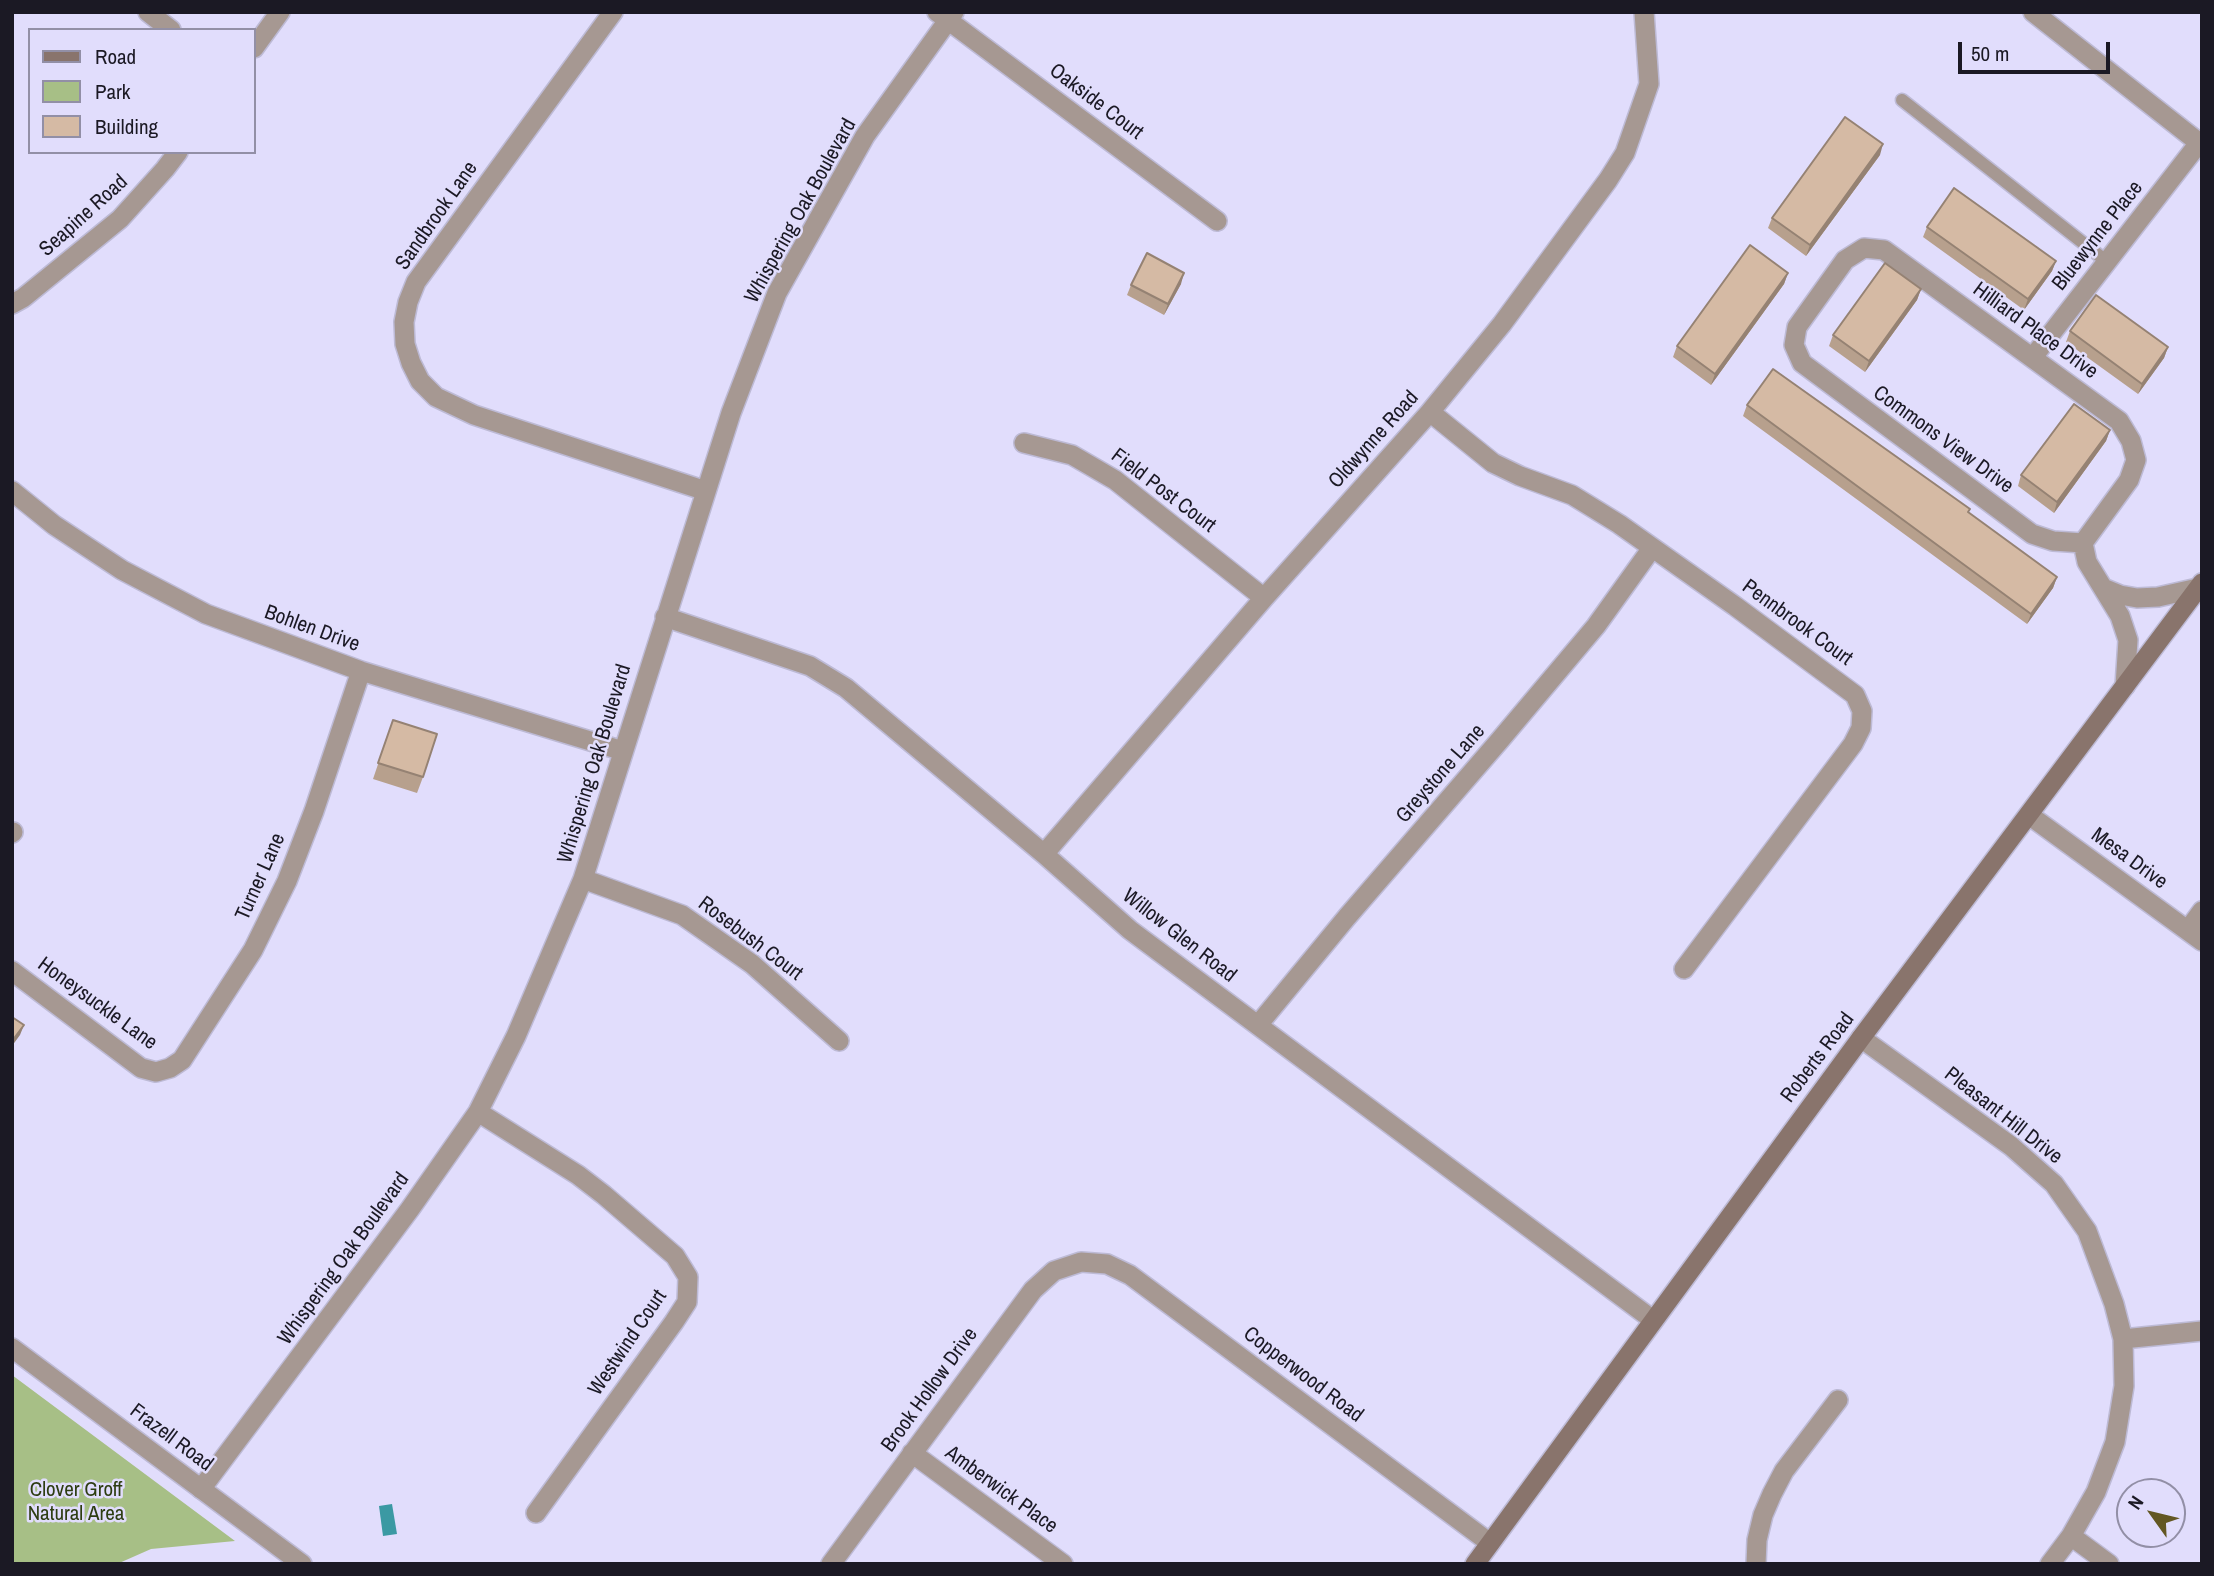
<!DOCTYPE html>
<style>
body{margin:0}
#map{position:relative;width:2214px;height:1576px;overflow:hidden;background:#e1ddfc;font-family:"Archivo Narrow",sans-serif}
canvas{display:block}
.frame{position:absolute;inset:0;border:14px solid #1b1924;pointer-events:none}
.legend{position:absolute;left:28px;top:28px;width:228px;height:126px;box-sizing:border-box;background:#e1ddfc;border:2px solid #928fa6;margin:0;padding:9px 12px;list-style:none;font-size:21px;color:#1b1924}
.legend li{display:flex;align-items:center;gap:14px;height:35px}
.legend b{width:35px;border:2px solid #928fa6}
.north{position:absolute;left:2116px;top:1478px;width:70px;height:70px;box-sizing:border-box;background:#e1ddfc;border:2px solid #928fa6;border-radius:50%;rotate:304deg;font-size:19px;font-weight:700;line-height:28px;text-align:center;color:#1b1924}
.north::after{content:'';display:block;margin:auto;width:24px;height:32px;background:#635723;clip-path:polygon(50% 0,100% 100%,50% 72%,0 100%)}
.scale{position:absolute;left:1958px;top:42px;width:152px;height:32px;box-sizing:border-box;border:4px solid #1b1924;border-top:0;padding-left:9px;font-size:21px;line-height:24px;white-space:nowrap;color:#1b1924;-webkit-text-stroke:5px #e1ddfc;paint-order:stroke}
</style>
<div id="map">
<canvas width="2214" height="1576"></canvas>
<div class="frame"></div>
<ul class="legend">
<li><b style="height:9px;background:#89746c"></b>Road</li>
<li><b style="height:19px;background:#a7bf86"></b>Park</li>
<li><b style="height:19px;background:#d5baa4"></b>Building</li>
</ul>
<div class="north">N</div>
<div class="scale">50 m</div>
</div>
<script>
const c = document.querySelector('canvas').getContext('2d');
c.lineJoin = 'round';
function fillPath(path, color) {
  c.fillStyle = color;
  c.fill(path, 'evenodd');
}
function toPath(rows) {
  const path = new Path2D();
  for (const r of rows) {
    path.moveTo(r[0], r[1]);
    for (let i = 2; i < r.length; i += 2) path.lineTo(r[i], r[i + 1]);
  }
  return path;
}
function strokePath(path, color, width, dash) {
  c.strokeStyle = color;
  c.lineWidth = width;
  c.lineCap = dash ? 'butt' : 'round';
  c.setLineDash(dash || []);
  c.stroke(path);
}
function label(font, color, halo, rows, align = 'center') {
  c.font = font + ' "Archivo Narrow",sans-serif';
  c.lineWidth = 5;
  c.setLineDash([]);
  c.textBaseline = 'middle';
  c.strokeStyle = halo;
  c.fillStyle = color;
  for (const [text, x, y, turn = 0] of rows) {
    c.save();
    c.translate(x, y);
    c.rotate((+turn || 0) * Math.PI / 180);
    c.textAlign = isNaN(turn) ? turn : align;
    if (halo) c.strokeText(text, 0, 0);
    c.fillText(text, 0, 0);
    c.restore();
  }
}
fillPath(toPath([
 [12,1375,235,1541,151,1549,117,1564,12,1564]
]), '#a7bf86');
fillPath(toPath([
 [392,1504,397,1534,383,1536,379,1506]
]), '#3b99a3');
const service = toPath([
 [1902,100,2106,261]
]);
const minor = toPath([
 [148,12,171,30],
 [613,12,416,282,408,302,404,322,405,344,411,363,420,381,436,397,474,415,706,491],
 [937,12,1217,221],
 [2033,12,2202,145],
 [254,48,280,12],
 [12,304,23,298,120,219,165,169,178,152],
 [2033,357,2199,143],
 [1430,412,1493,463,1520,476,1572,495,1619,524,1735,606,1855,695,1862,711,1861,728,1853,744,1684,969],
 [1024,443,1072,455,1115,480,1264,598],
 [12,491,54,525,122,570,206,614,361,671,623,751],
 [2083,543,2053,541,2032,534,1802,363,1794,345,1797,327,1845,260,1864,248,1884,250,2119,421,2131,441,2136,460,2129,480,2083,543,2087,562,2120,616,2128,640,2125,686],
 [2103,588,2120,595,2137,598,2158,597,2198,588],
 [665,617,810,666,846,688,1044,854,1130,930,1653,1320],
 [2029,815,2202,941],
 [12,833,13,832],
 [1044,854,1264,598,1430,412,1502,324,1608,180,1625,153,1649,84,1644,12],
 [583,879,682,915,752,964,839,1041],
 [2188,930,2202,911],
 [12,971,141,1068,156,1072,170,1068,182,1060,253,950,287,881,314,811,361,671],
 [1258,1025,1347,917,1500,740,1596,626,1652,548],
 [1861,1038,2011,1146,2054,1184,2087,1231,2114,1304,2123,1339,2124,1386,2115,1442,2096,1492,2071,1536,2050,1564],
 [478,1112,578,1175,604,1195,675,1256,688,1277,687,1302,674,1322,536,1513],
 [2123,1339,2202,1331],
 [912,1453,1063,1564],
 [201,1489,410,1209,478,1112,516,1036,583,879,731,413,777,293,865,136,954,12],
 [2071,1536,2109,1564],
 [831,1564,1033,1290,1054,1271,1081,1262,1107,1264,1130,1275,1490,1543],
 [1756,1564,1757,1540,1763,1515,1772,1494,1784,1471,1838,1400]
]);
const tertiary = toPath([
 [12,1348,302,1564]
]);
const secondary = toPath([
 [1475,1564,1861,1038,2202,583]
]);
strokePath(service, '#bdbad5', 15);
strokePath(minor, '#bdbad5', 22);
strokePath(tertiary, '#bdbad5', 22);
strokePath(secondary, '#bdbad5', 22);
strokePath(service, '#a69892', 12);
strokePath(minor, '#a69892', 19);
strokePath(tertiary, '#a69892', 19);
strokePath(secondary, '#89746c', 19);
fillPath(toPath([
 [1880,155,1806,256,1768,228,1772,218],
 [1927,227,2056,261,2052,271,2024,310,1923,237],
 [1788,273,1784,284,1711,385,1673,357,1677,346],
 [1181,284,1164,315,1127,295,1131,285],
 [1921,289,1917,300,1865,372,1829,346,1833,335],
 [2070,331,2168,347,2164,358,2138,394,2066,342],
 [1747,405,1968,513,2057,577,2053,588,2027,624,1743,416],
 [2110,430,2106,441,2054,513,2018,486,2021,475],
 [393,720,423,777,417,793,373,779]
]), '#b7a08d');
fillPath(toPath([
 [1883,144,1880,155,1806,256,1810,245],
 [2056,261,2052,271,2024,310,2028,299],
 [1184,273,1181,284,1164,315,1168,304],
 [1788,273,1784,284,1711,385,1715,374],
 [1921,289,1917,300,1865,372,1869,361],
 [2168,347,2164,358,2138,394,2142,384],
 [2110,430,2106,441,2054,513,2057,502],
 [2057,577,2053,588,2027,624,2031,614],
 [24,1025,20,1035,12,1046,12,1041]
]), '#958273');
const building = toPath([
 [1845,117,1883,144,1810,245,1772,218,1845,117],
 [1954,188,2056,261,2028,299,1927,227,1954,188],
 [1750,245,1788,273,1715,374,1677,346,1750,245],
 [1147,253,1184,273,1168,304,1131,285,1147,253],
 [1885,263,1921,289,1869,361,1833,335,1885,263],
 [2096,295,2168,347,2142,384,2070,331,2096,295],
 [1773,369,1970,509,1968,512,2057,577,2031,614,1747,405,1773,369],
 [2074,404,2110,430,2057,502,2021,475,2074,404],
 [393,720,437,734,423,777,378,763,393,720],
 [12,1017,24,1025,12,1041,12,1017]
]);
fillPath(building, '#d5baa4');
strokePath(building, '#958273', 2);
label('21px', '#1b1924', '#e1ddfc', [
 ["Oakside Court",1096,102,37],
 ["Whispering Oak Boulevard",801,211,-61],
 ["Seapine Road",84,216,-42],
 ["Sandbrook Lane",437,216,-55],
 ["Bluewynne Place",2098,236,-52],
 ["Hilliard Place Drive",2035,331,36],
 ["Oldwynne Road",1374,440,-48],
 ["Commons View Drive",1943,440,36],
 ["Field Post Court",1163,491,37],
 ["Pennbrook Court",1797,623,36],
 ["Bohlen Drive",312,629,20],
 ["Whispering Oak Boulevard",595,764,-73],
 ["Greystone Lane",1441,774,-49],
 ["Mesa Drive",2129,859,36],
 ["Turner Lane",261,877,-66],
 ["Willow Glen Road",1179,936,38],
 ["Rosebush Court",750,939,37],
 ["Honeysuckle Lane",97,1004,36],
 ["Roberts Road",1818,1058,-53],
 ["Pleasant Hill Drive",2003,1116,38],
 ["Whispering Oak Boulevard",344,1259,-54],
 ["Westwind Court",628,1343,-56],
 ["Copperwood Road",1303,1375,37],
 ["Brook Hollow Drive",930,1390,-54],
 ["Frazell Road",171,1438,37],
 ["Amberwick Place",1001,1490,36]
]);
label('21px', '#2d3d11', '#e1ddfc', [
 ["Clover Groff",76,1490],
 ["Natural Area",76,1514]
]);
</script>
